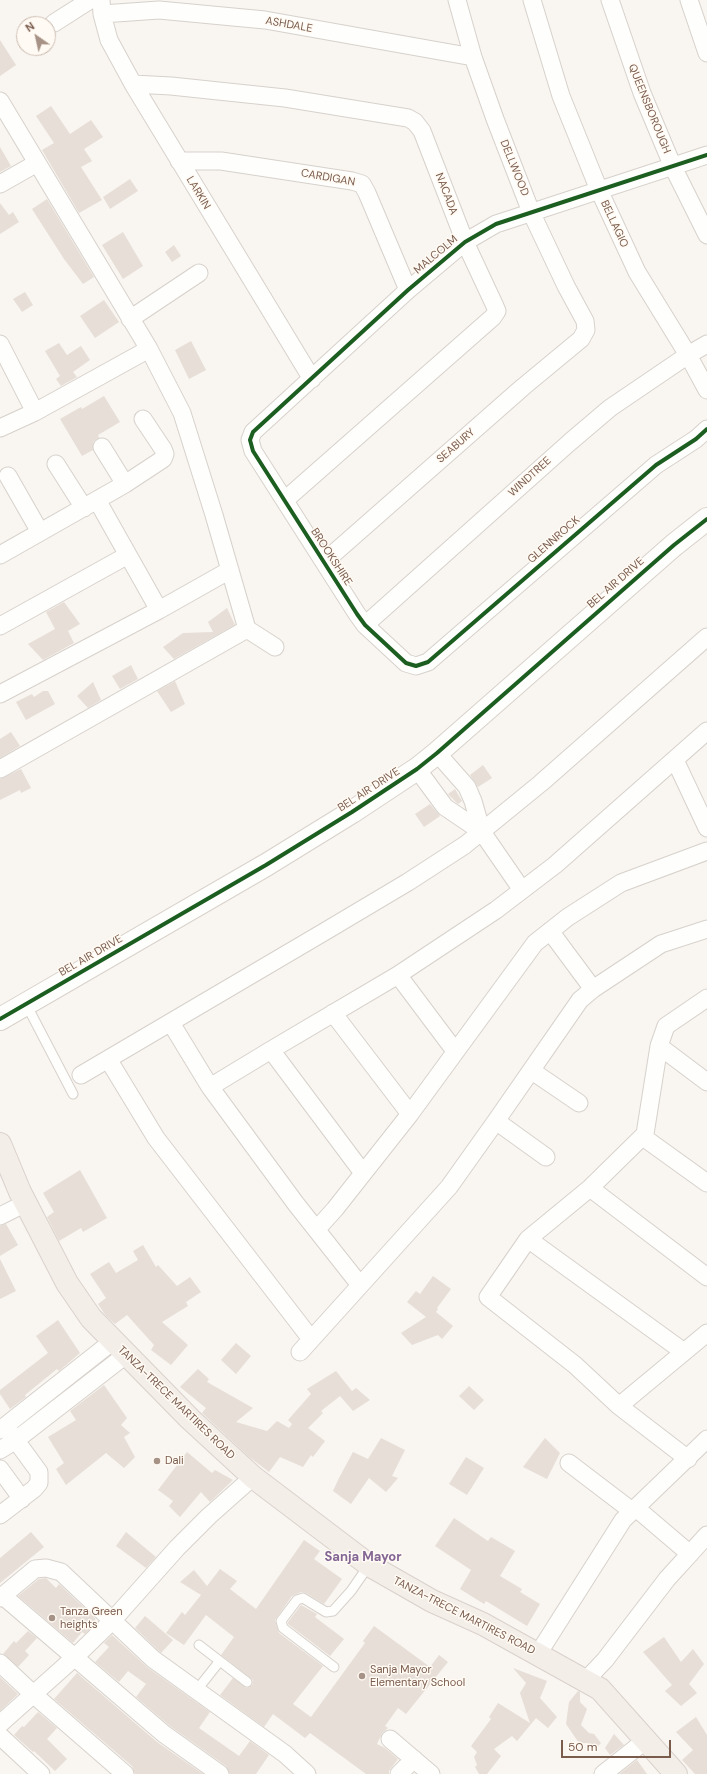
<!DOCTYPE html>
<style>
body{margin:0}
#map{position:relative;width:707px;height:1774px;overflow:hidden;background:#f9f5f0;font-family:"DM Sans",sans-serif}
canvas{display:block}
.north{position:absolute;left:16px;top:16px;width:40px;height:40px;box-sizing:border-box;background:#fffaf3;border:1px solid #cabbb1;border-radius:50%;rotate:326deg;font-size:11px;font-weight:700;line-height:16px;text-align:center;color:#7a5c4d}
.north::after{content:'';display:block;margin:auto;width:14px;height:18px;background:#a69286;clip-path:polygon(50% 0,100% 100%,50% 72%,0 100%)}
.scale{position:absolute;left:561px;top:1740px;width:110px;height:18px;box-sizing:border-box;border:2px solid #7a5c4d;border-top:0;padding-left:5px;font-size:12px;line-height:14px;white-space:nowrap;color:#7a5c4d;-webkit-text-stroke:3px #fffaf3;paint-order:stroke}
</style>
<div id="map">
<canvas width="707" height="1774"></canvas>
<div class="north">N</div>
<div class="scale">50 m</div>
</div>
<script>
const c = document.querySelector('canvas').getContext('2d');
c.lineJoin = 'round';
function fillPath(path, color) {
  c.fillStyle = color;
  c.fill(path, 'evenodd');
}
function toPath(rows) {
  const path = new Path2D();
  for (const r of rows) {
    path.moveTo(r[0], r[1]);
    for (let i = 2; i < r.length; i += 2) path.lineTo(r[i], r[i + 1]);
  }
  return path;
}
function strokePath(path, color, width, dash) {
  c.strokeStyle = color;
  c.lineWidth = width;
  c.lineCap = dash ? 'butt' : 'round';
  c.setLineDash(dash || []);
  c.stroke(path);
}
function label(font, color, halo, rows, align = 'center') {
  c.font = font + ' "DM Sans",sans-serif';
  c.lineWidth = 3;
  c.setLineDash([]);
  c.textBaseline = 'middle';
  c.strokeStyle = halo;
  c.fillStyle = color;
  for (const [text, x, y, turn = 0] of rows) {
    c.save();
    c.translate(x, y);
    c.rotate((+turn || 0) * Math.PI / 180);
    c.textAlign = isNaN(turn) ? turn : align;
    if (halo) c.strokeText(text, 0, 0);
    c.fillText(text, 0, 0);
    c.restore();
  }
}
fillPath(toPath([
 [0,40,16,65,0,76],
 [51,106,70,134,91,120,103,137,84,149,92,161,81,167,102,200,79,213,42,150,54,143,36,116],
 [0,147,11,166,0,172],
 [130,179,138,191,110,209,103,197],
 [47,199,94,277,83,284,64,259,32,209],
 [0,203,9,215,13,212,19,222,0,234],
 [123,232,143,266,123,279,102,245],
 [174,245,181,256,172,262,165,252],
 [25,292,33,305,22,312,13,299],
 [104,300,119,322,95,338,80,316],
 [191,341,206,370,189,379,175,350],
 [59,343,67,355,81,346,90,360,73,372,77,377,61,386,56,379,60,376,45,351],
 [104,396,120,422,98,435,99,438,93,442,93,450,82,456,60,419,81,407,82,409],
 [64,602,80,624,68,631,74,643,43,660,28,644,55,629,46,612],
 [227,608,235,625,174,659,163,647,183,633,213,632,208,622],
 [131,665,138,679,120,689,112,676],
 [175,681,185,704,171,712,157,691],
 [93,682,101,700,88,708,77,696],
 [43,691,48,691,55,704,26,720,16,702,32,694,34,697],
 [11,732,20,746,0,758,0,739],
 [483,765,492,778,478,787,470,775],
 [21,769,31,788,21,793,20,790,0,800,0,779],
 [455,789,462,801,458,804,448,794],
 [430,804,440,816,424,827,415,814],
 [80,1170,107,1218,83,1232,81,1228,59,1241,47,1217,54,1212,43,1193],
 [6,1224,18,1245,0,1256,0,1226],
 [143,1245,156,1267,158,1265,177,1286,190,1277,201,1292,186,1302,188,1306,162,1322,188,1345,171,1365,151,1350,154,1345,127,1315,115,1324,106,1316,98,1304,106,1298,90,1274,109,1262,116,1273,138,1260,133,1251],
 [0,1259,16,1291,0,1299],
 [433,1276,451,1289,437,1308,438,1309,436,1312,453,1326,442,1339,438,1335,412,1345,401,1333,426,1317,407,1302,416,1291,420,1294],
 [58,1320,80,1353,59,1371,57,1369,25,1395,26,1397,10,1409,0,1394,0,1390,48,1353,36,1336],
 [236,1343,251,1356,236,1374,221,1360],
 [198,1369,209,1379,207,1382,253,1408,236,1422,267,1431,277,1421,289,1428,292,1424,288,1420,311,1394,307,1389,336,1371,352,1391,356,1388,370,1400,353,1411,340,1396,321,1411,323,1413,308,1428,325,1441,313,1457,311,1455,303,1467,280,1457,269,1472,248,1456,202,1413,206,1408,180,1387],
 [104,1385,127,1418,121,1425,130,1433,124,1437,135,1457,124,1468,106,1453,66,1485,56,1469,64,1463,48,1437,76,1420,70,1411],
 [469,1386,484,1400,474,1410,459,1396],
 [381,1438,405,1450,392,1476,398,1478,386,1492,369,1478,351,1504,333,1491,339,1478,353,1452,368,1459],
 [545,1438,560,1453,547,1479,523,1467],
 [187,1452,212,1473,215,1470,233,1480,210,1502,201,1492,180,1517,169,1506,173,1501,158,1490],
 [466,1457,484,1468,467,1495,449,1484],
 [454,1518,488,1541,491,1537,515,1551,500,1576,522,1589,520,1592,540,1604,527,1626,486,1601,484,1604,460,1589,471,1570,435,1546],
 [31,1532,44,1547,0,1583,0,1558],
 [126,1532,156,1557,146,1568,116,1546],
 [304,1540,320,1551,314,1559,342,1579,324,1604,306,1593,301,1592,292,1596,275,1620,279,1633,323,1666,293,1704,311,1717,365,1643,363,1641,374,1626,430,1667,439,1655,448,1662,406,1714,398,1708,385,1726,388,1728,382,1733,377,1744,385,1748,398,1759,389,1771,389,1774,366,1774,310,1733,305,1738,273,1714,264,1727,220,1695,233,1678,247,1688,252,1685,253,1680,221,1655,234,1637,206,1615,184,1645,166,1633,182,1612,185,1615,201,1595,180,1582,194,1570,207,1586,220,1569,237,1581,230,1589,256,1609],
 [46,1578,56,1588,59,1584,95,1618,96,1623,85,1634,82,1632,73,1643,18,1596,39,1579],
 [301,1605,317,1614,315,1617,344,1639,330,1656,288,1624,288,1622],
 [145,1616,173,1640,161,1653,135,1628],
 [28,1631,37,1638,25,1651,29,1655,18,1667,3,1654,14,1641,16,1643],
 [112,1635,147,1667,210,1712,199,1728,239,1756,250,1741,269,1755,256,1774,230,1774,226,1766,170,1726,136,1697,146,1684,128,1671,119,1682,95,1662,109,1647,104,1643],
 [664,1637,681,1662,693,1649,704,1664,689,1684,697,1693,681,1706,665,1691,672,1685,643,1652],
 [513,1668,547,1681,540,1698,557,1717,548,1728,536,1718,517,1741,512,1736,494,1749,501,1756,487,1774,479,1774,475,1767,477,1765,474,1757,477,1752,471,1746,491,1719,489,1717,498,1703,530,1723,520,1693,526,1683],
 [77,1673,157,1742,203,1774,135,1774,132,1766,54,1699],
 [0,1677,18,1694,0,1711],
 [578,1691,580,1692,580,1702,587,1709,581,1725,589,1733,594,1734,601,1743,593,1752,587,1743,579,1743,566,1724,569,1702],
 [38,1712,57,1728,47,1739,67,1759,55,1771,34,1751,33,1752,14,1735,22,1726,24,1727],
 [696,1717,707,1735,707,1774,695,1774,682,1760,693,1750,676,1732],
 [614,1734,624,1745,610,1755,605,1748],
 [637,1760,647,1774,619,1774]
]), '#e6ded7');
const lane = toPath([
 [26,1004,73,1094],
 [199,1645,247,1682],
 [334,1667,283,1628,281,1621,297,1600,303,1598,326,1612,333,1611,351,1591,369,1565],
 [196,1691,219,1662]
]);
const street = toPath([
 [101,0,102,14,109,40,133,84,312,379],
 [532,0,561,96,599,190,637,272,688,355,707,390],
 [610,0,642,93,673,167,707,235],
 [689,0,707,53],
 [102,14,159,10,265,20,473,57],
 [54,23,90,0],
 [133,84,171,86,285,98,408,118,415,122,422,131,465,242,494,304,497,311,493,317,285,500],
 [0,101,149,349,182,413,214,515,247,629,275,647],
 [707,155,496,224,465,242,408,290,253,432,250,440,253,451,357,614,365,625,406,663,416,666,428,662,656,465,696,439,707,429],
 [179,161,221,161,352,181,362,184,367,193,408,290],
 [0,184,37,163],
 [130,319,199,273],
 [0,344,35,412],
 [0,428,35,412,149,349],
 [102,447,125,484],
 [56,464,84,508],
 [8,476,40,532],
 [97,500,159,610],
 [0,555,125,484,163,459,165,454,163,449,143,419],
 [324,562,523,387,581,339,586,330,585,321,566,286,531,212,495,119,473,57,457,0],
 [365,625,570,442,610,408,688,355,707,344],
 [0,626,128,555],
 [0,694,159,610,230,570],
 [437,753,467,787,473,801,482,832,522,890],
 [675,760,707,828],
 [0,769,247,629],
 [417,769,445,807,482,832],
 [550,931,593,989],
 [398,975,455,1051],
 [333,1013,410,1114],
 [171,1023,210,1087,296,1204,360,1285],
 [659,1046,707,1082],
 [271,1050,363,1173],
 [108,1059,156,1138,311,1339],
 [532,1071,579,1103],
 [81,1075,324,932,408,882,465,845,541,783,707,637],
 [210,1087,271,1050,398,975,496,910,555,865,707,731],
 [496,1121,546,1157],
 [643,1137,707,1183],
 [590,1188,707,1277],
 [0,1216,26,1203],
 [317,1229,335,1209,410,1114,535,943,568,917,621,883,707,851],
 [528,1239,684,1352],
 [300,1352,449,1187,496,1121,580,1000,593,989,661,944,707,929],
 [619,1406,575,1365,488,1297,528,1239,590,1188,645,1134,659,1046,666,1026,707,998],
 [0,1430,113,1341],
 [0,1450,16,1440,127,1354],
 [688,1459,619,1406,707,1333],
 [569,1463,632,1511],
 [0,1469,22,1499],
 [636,1508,690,1554],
 [0,1515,34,1489,39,1483,39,1472,9,1431],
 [3,1596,164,1734,220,1774],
 [0,1598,35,1569,46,1568,61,1572,153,1659,285,1754,307,1774],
 [538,1654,623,1520,707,1439],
 [0,1663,33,1694,125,1774],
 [586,1680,605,1660,667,1579,707,1535],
 [0,1724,74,1658,112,1621,177,1548,209,1516,253,1477],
 [0,1736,41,1774],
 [390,1739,431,1774],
 [399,1774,414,1759],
 [603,1774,646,1740]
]);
const secondary = toPath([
 [0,1019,266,865,352,812,417,769,437,753,674,545,707,519]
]);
const primary = toPath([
 [0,1144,20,1192,67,1283,91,1318,190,1419,253,1477,369,1565,432,1601,483,1624,600,1689,676,1774]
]);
strokePath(lane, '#d7d1cb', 11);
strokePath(street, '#d7d1cb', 19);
strokePath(secondary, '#d9d2cb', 24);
strokePath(primary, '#dad1cc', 24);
strokePath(lane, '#fefefd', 9);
strokePath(street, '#fefefd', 17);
strokePath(secondary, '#fefefd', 22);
strokePath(primary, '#f3eee8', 22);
strokePath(toPath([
 [707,155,496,224,465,242,408,290,253,432,250,440,253,451,357,614,365,625,406,663,416,666,428,662,656,465,696,439,707,429],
 [0,1019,266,865,352,812,417,769,437,753,674,545,707,519]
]), '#1b5e20', 4);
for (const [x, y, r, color] of [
 [157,1461,4,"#a69286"],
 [52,1618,4,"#a69286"],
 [362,1676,4,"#a69286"]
]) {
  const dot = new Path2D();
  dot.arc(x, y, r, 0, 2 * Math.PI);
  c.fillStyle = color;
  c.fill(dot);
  strokePath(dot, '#fffaf3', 1.5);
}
label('11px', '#7a5c4d', '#fffaf3', [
 ["ASHDALE",289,25,10],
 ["QUEENSBOROUGH",649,109,68],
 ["DELLWOOD",514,168,68],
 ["CARDIGAN",328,178,10],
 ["LARKIN",198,193,59],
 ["NACADA",446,194,69],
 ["BELLAGIO",614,224,65],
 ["MALCOLM",436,255,-40],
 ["SEABURY",456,446,-41],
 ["WINDTREE",530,477,-42],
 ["GLENNROCK",554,540,-41],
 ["BROOKSHIRE",331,557,57],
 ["BEL AIR DRIVE",616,583,-41],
 ["BEL AIR DRIVE",369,790,-33],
 ["BEL AIR DRIVE",91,956,-30],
 ["TANZA-TRECE MARTIRES ROAD",176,1403,44],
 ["TANZA-TRECE MARTIRES ROAD",464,1616,27]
]);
label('11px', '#7a5c4d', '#fffaf3', [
 ["Dali",165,1461],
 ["Tanza Green",60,1612],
 ["heights",60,1625],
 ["Sanja Mayor",370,1670],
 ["Elementary School",370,1683]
], 'left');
label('bold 13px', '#846695', '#fffaf3', [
 ["Sanja Mayor",363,1558]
]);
</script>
